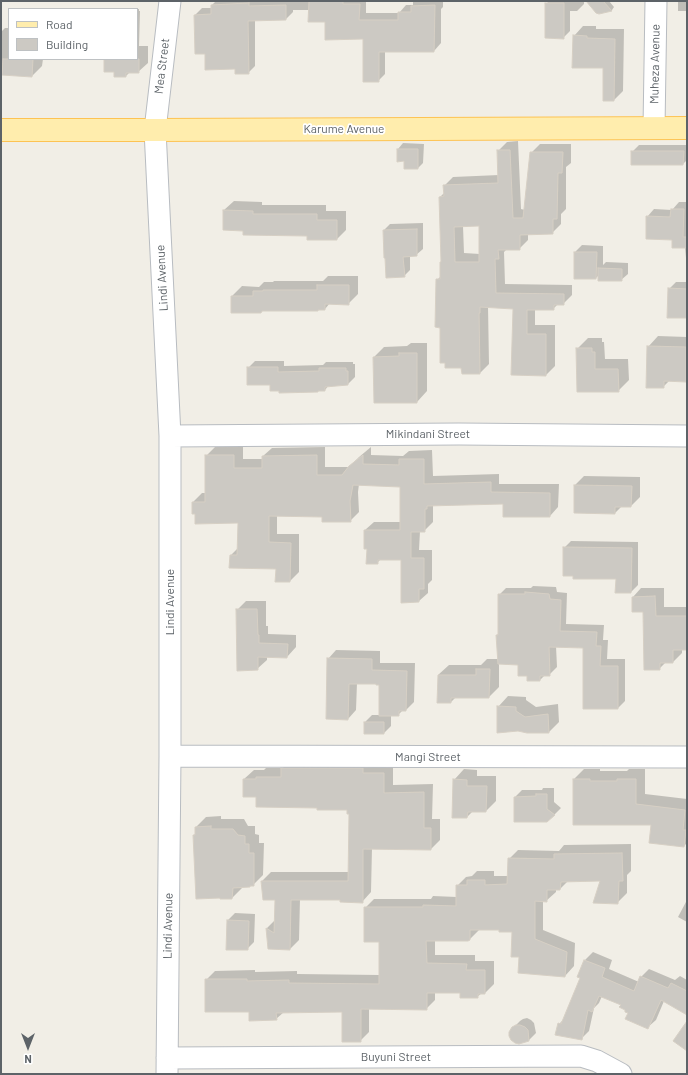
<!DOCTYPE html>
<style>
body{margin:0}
#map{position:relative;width:688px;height:1075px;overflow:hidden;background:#f1eee6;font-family:Barlow,sans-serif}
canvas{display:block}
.frame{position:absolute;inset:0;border:2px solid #5d6368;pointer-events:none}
.legend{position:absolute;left:8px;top:8px;width:130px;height:52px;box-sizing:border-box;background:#fff;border:1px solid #bec1c3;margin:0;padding:5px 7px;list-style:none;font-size:12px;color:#5d6368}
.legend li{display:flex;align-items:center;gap:8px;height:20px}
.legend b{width:20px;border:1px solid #bec1c3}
.north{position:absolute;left:8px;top:1027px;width:40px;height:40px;-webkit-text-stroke:3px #fff;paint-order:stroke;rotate:180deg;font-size:11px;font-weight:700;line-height:16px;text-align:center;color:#5d6368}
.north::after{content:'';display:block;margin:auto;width:14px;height:18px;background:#5d6368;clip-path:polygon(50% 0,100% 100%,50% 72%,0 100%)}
</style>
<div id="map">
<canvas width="688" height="1075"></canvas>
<div class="frame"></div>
<ul class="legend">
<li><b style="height:5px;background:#ffedad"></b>Road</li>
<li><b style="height:11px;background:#ccc9c3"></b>Building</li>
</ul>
<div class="north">N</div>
</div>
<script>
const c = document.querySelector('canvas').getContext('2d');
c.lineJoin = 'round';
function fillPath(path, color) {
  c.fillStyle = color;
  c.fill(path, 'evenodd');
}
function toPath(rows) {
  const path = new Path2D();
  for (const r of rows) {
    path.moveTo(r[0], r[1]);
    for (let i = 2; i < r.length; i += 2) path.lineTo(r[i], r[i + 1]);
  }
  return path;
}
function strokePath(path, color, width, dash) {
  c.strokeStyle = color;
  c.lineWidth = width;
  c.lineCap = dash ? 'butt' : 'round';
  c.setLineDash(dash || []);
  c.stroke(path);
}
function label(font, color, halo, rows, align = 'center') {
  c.font = font + ' Barlow,sans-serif';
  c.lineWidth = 3.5;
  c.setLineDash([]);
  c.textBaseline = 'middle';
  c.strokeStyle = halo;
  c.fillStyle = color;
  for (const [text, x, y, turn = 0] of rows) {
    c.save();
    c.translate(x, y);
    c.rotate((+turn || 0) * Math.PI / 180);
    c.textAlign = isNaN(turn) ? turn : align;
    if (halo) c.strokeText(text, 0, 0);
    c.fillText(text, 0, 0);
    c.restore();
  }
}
fillPath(toPath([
 [216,1,366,1,366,13,399,13,406,5,413,5,413,1,443,1,443,7,441,9,441,43,434,51,385,51,385,74,378,81,364,38,326,21,310,10,293,10,293,12,286,19,255,20,255,66,248,73,206,54,195,15,202,8,212,8,212,5],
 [549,1,584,1,584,4,577,11,570,11,570,31,563,38,546,4],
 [591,1,609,1,614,7,612,10,599,13],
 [678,1,687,1,687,11,678,11],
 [111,8,139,9,139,11,140,11,139,46,148,46,148,63,138,72,130,72,126,76,115,71,105,59,137,59,137,9],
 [583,26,596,26,596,29,624,29,623,91,614,100,604,67,574,36],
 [5,28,9,28,9,59,43,59,42,66,32,76,1,67,1,32],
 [518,141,521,209,525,210,531,153,540,144,571,144,571,163,566,167,566,209,561,214,561,224,552,233,528,234,528,240,519,249,507,249,504,252,505,284,572,285,572,295,563,304,558,304,553,309,535,309,535,325,555,325,555,366,546,375,514,308,488,306,489,364,480,373,462,367,441,327,437,280,441,276,442,261,440,197,445,192,444,186,453,177,499,175,498,151,507,142],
 [480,225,480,254,464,253,463,226],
 [403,143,424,144,423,163,418,168,405,160,398,149],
 [639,145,687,145,687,160,683,164,632,152],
 [234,201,262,202,262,205,326,205,326,211,346,211,346,230,337,239,308,235,224,210],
 [679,202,687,202,687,258,686,258,685,247,647,217,654,209,672,210],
 [423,223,423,249,416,255,410,256,410,270,404,276,384,230,390,224],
 [582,245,603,246,603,265,606,262,628,263,628,274,621,280,599,275,596,278,575,278,575,252],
 [328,276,358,276,358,294,348,304,330,303,325,309,264,310,261,312,232,312,232,296,242,286,259,287,264,282,273,282,274,281,323,281],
 [676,282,687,282,687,379,685,381,669,381,663,387,648,347,658,336,687,337,687,317,669,289],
 [588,338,602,338,602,342,604,342,605,359,628,359,629,380,618,391,578,391,577,349],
 [411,343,427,343,427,391,417,402,375,402,374,357,384,347,407,346],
 [255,361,284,361,284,366,323,365,326,362,353,362,353,364,355,364,355,377,348,384,329,385,325,390,271,384,248,368],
 [243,446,243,459,263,459,263,456,272,448,325,447,325,467,349,467,359,457,371,447,371,455,403,456,409,451,432,450,433,476,499,474,499,484,559,484,558,507,550,516,504,503,433,505,433,522,424,531,420,531,419,550,432,550,432,580,428,584,428,593,419,601,402,602,402,559,381,559,377,563,368,548,365,530,374,522,401,522,401,486,359,484,358,492,359,512,350,521,323,516,277,516,277,534,299,534,299,572,290,581,277,568,231,555,238,548,239,522,193,513,193,502,202,493,206,493,206,456,215,447],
 [584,476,640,477,640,497,631,506,622,506,615,513,575,485],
 [571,541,638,542,638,585,631,592,617,578,564,548],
 [533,586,556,587,557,592,567,593,566,624,604,625,603,640,608,640,607,659,625,659,625,701,618,708,584,647,556,646,557,667,549,675,545,675,540,680,528,675,519,664,499,663,499,687,489,697,456,697,451,702,438,675,449,665,481,665,487,659,498,659,497,635,499,633,499,595,506,588,531,588],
 [641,588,664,588,664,607,687,607,687,649,682,649,682,653,673,662,666,662,659,669,644,611,633,597],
 [246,601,266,601,266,626,268,626,268,634,296,635,296,647,287,657,267,656,267,660,257,669,237,610],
 [336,650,380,651,380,663,415,663,414,702,406,710,403,710,398,715,391,715,391,726,384,733,365,722,372,715,380,715,380,684,357,683,356,710,348,719,328,659],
 [508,696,526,697,526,700,536,707,558,704,559,722,549,732,498,707],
 [291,759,393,764,393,785,433,784,432,819,440,819,440,840,431,849,372,848,371,892,362,902,341,899,300,899,299,940,290,949,269,948,267,928,276,919,276,899,262,881,271,872,349,872,350,813,348,809,318,807,257,796,244,779,254,770,264,770,266,768,283,768],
 [464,769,477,770,477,776,496,776,496,801,486,811,473,811,467,817,454,780],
 [584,769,600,769,600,771,627,771,629,769,645,769,645,794,687,799,687,843,684,846,652,824,574,779],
 [543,788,554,788,554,802,561,808,554,815,515,797,522,790,542,790],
 [221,816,221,819,244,819,248,826,255,826,255,834,259,835,259,843,264,843,263,875,253,885,242,886,242,888,232,898,221,898,194,835,196,833,196,827,206,817],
 [631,844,631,871,627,875,627,893,618,902,602,880,568,881,560,889,556,889,556,892,546,901,543,901,543,930,575,943,574,966,565,976,520,956,514,931,500,929,479,930,470,939,435,940,435,955,475,955,475,961,494,961,494,984,485,993,482,993,477,997,461,992,435,992,435,1000,426,1009,369,1008,369,1032,360,1041,343,1011,284,1012,276,1019,250,1011,206,980,215,971,255,970,255,972,297,971,297,974,380,975,380,941,365,908,374,899,431,899,433,896,457,897,457,886,466,877,472,876,477,871,494,871,494,876,508,876,509,859,518,850,559,851,564,845],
 [687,900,687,922,678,917],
 [235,913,255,914,254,942,247,949,227,949,228,920],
 [593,952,612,960,609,969,639,982,641,977,649,969,675,980,680,976,687,980,687,1014,664,1001,656,1020,648,1027,629,1012,622,1004,602,996,599,1003,594,1008,589,1031,581,1039,559,1024,565,1018,582,977,579,976,585,960],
 [527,1018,531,1020,534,1023,536,1033,529,1040,513,1028,520,1021,523,1019]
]), '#0003');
const building = toPath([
 [309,1,343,1,343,4,360,4,359,20,398,20,398,12,411,12,411,6,435,5,434,52,379,52,379,82,363,82,363,39,325,40,325,22,308,22,309,1],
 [586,1,603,1,612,11,599,14,596,13,586,1],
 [249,3,249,6,286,5,286,20,248,21,249,74,235,74,235,69,205,70,205,54,195,54,194,15,211,14,211,5,249,3],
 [545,3,564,3,564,39,545,38,545,3],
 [573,35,587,36,587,38,615,39,614,101,603,101,603,68,572,68,573,35],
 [3,59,33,59,32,77,2,75,3,59],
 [104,59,139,59,139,73,126,73,126,77,114,77,114,72,104,72,104,59],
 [397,149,418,149,418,169,404,169,404,161,397,162,397,149],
 [497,150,510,150,513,218,523,218,530,152,563,152,562,173,558,173,557,219,553,219,553,234,520,235,520,250,498,250,499,259,495,259,496,293,564,294,564,305,554,305,554,310,527,310,527,334,546,334,546,376,511,375,513,309,480,307,480,313,479,313,480,374,462,374,461,368,445,368,445,363,440,363,440,328,435,327,436,279,440,279,440,262,441,262,439,197,444,196,443,185,498,183,497,150],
 [479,226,479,262,455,262,454,227,479,226],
 [631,151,684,151,683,165,631,165,631,151],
 [671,209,684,209,683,237,687,237,687,248,672,248,672,240,646,239,646,216,670,217,671,209],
 [223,210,253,211,253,214,317,214,317,220,337,220,337,240,307,240,307,236,243,235,243,231,223,230,223,210],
 [417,229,417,256,403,257,405,277,386,278,385,258,384,258,383,230,417,229],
 [574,252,597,252,596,279,574,279,574,252],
 [598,268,622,269,622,281,598,281,598,268],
 [317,285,349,285,349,305,325,304,325,310,318,310,318,311,262,311,261,313,231,313,231,296,253,296,253,291,263,291,263,290,317,290,317,285],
 [668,288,687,289,687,318,667,318,668,288],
 [647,346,686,347,686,382,664,381,664,388,646,388,647,346],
 [576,348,592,348,592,352,595,352,595,369,618,369,619,392,577,392,576,348],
 [399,353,417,353,417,403,374,403,373,357,399,356,399,353],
 [247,367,278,367,278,372,319,371,319,368,346,368,346,371,348,371,348,385,325,387,325,391,318,391,318,392,279,393,279,391,270,391,270,385,247,385,247,367],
 [205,455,234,455,234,468,262,468,262,456,317,455,317,475,342,475,349,466,363,455,363,464,399,465,399,459,424,459,424,484,491,482,491,492,550,493,550,517,503,517,503,504,427,506,427,509,425,509,425,532,411,532,411,558,424,558,424,589,419,589,419,602,401,603,401,560,378,560,378,564,366,564,367,549,364,549,364,530,400,530,400,487,353,485,350,501,351,522,322,522,322,517,269,516,269,542,291,543,290,582,275,582,276,569,229,568,230,555,237,555,238,523,195,524,195,514,192,514,192,502,205,502,205,455],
 [574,485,632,486,631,507,615,507,615,514,574,513,574,485],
 [563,547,632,548,631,593,615,593,616,579,573,579,573,576,563,576,563,547],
 [525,592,549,594,550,599,561,600,560,631,597,632,596,646,601,646,600,666,618,666,618,709,583,709,583,648,549,647,550,676,540,676,540,681,527,681,527,676,518,676,518,665,498,664,496,635,498,635,498,594,525,594,525,592],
 [655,596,656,616,687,616,687,650,673,650,673,663,660,663,660,670,644,670,643,612,632,612,632,597,655,596],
 [236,609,257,609,258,635,259,635,259,643,288,644,287,658,258,657,258,670,237,671,236,609],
 [327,658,372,659,372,670,407,671,406,711,399,711,399,716,379,716,379,685,376,685,376,684,349,684,348,720,326,719,327,658],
 [476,669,490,669,489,698,451,698,451,703,437,703,438,675,476,675,476,669],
 [497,706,516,707,516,711,525,717,548,714,549,733,527,733,518,731,497,733,497,706],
 [364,722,384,722,384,734,364,734,364,722],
 [281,768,363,768,363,773,384,773,384,793,424,792,424,828,431,828,431,850,363,849,363,903,340,902,340,900,291,900,290,950,268,949,266,928,274,933,275,900,263,900,261,881,348,881,349,814,347,814,347,810,317,810,317,808,256,807,256,797,243,797,243,779,256,779,256,777,281,777,281,768],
 [453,779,467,780,467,786,487,786,486,812,468,812,467,818,452,818,453,779],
 [573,779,590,779,590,781,617,781,617,779,636,779,636,804,685,810,683,830,686,830,684,847,649,843,651,825,573,825,573,779],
 [536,794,547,794,547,809,555,815,547,822,514,822,514,797,536,796,536,794],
 [211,826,211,829,233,829,238,835,245,836,245,844,249,844,249,853,254,853,254,886,250,886,250,887,233,888,232,899,220,899,220,898,196,899,193,835,195,835,195,827,211,826],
 [622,853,623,881,619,881,618,904,593,903,600,881,561,882,560,890,547,890,547,902,535,901,535,939,567,952,565,977,518,973,519,957,511,957,512,932,499,932,499,930,470,930,470,940,468,941,426,941,427,963,467,964,466,970,485,970,485,994,478,994,478,998,460,998,460,993,427,993,427,1010,361,1009,361,1042,342,1042,342,1012,276,1013,277,1020,249,1021,249,1012,205,1012,205,979,247,979,247,981,289,980,289,983,379,984,379,942,364,942,364,907,423,907,423,905,456,906,456,885,467,885,467,880,485,880,485,885,507,884,508,858,554,859,554,854,622,853],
 [227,920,249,921,248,950,226,950,227,920],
 [584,960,605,968,602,977,634,991,640,976,668,988,671,983,687,991,687,1015,661,1000,648,1029,625,1019,628,1013,625,1012,625,1010,619,1007,621,1005,599,996,592,1012,588,1010,582,1040,555,1035,558,1023,561,1024,580,978,577,977,584,960],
 [687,1021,687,1051,673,1041,687,1021],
 [516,1025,520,1025,525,1027,528,1030,529,1041,519,1044,515,1043,511,1040,509,1036,509,1032,512,1027,516,1025]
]);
fillPath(building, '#ccc9c3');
strokePath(building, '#d6cfc4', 1);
const minor = toPath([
 [654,128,656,1],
 [170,436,459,434,687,436],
 [170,756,687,757],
 [167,1058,581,1056,597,1061,621,1074],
 [167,1074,170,756,170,436,155,130,170,1]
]);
const major = toPath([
 [1,130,155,130,687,128]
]);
strokePath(minor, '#b8bcc1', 23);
strokePath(major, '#fdc353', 24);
strokePath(minor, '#fff', 21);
strokePath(major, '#ffedad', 22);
label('12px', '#5d6368', '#fff', [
 ["Muheza Avenue",655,64,-89],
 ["Mea Street",162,66,-83],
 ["Karume Avenue",344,129],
 ["Lindi Avenue",162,278,-93],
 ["Mikindani Street",428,434],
 ["Lindi Avenue",170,602,-90],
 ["Mangi Street",428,757],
 ["Lindi Avenue",168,926,-89],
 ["Buyuni Street",396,1057]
]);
</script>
